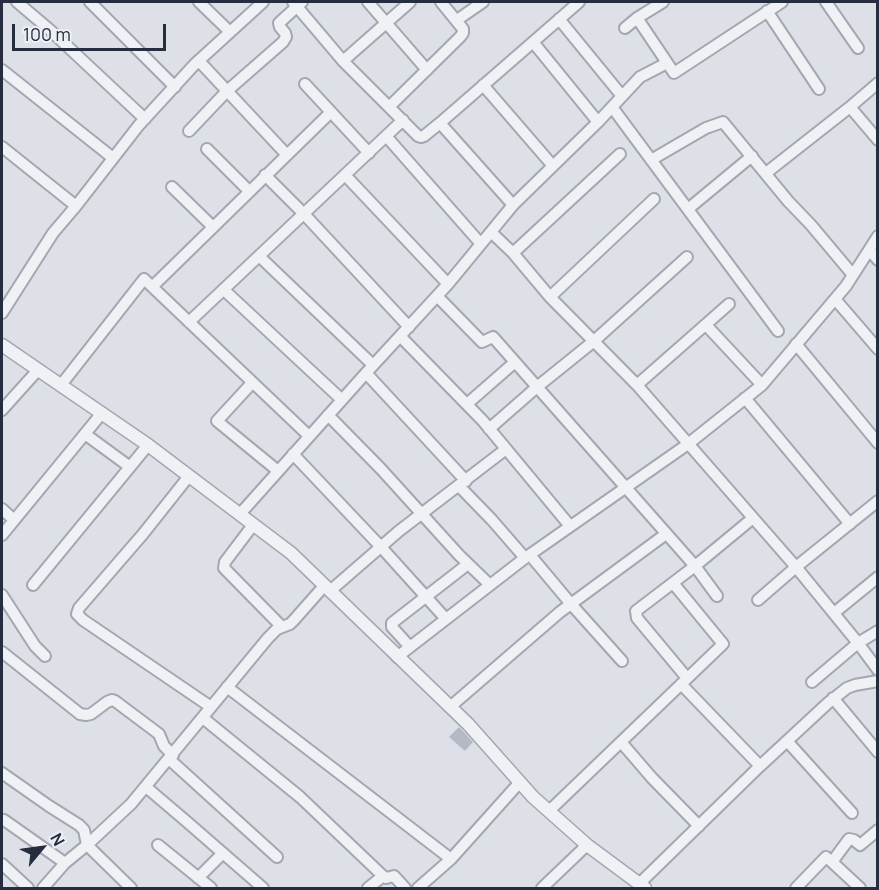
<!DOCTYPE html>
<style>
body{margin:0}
#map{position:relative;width:879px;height:890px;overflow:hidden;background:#dde0e7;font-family:Manrope,sans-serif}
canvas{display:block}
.frame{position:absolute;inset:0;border:3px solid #262d3e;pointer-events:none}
.north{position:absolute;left:12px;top:818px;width:60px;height:60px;-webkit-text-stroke:4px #eceff5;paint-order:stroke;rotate:61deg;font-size:16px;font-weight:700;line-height:24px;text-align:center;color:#262d3e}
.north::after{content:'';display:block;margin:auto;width:21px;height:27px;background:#262d3e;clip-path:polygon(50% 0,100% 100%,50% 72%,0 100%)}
.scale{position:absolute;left:12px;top:24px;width:154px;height:27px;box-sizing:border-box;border:3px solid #262d3e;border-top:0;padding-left:8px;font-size:18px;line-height:21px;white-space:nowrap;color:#262d3e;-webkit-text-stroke:4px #eceff5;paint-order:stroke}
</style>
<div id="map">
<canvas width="879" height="890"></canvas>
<div class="frame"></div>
<div class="north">N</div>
<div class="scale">100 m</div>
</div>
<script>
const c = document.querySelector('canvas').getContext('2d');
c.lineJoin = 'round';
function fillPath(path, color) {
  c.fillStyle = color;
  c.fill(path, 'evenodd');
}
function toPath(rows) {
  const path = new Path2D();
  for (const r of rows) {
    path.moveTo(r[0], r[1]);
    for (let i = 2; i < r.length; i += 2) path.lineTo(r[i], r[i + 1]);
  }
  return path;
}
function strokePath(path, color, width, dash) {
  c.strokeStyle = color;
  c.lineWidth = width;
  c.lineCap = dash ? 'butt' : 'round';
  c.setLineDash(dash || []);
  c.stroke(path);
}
fillPath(toPath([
 [459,727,473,742,465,751,449,737]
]), '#b4b9c4');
const minor = toPath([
 [17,2,50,30,145,119],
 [90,2,175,87],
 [199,2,230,32],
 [293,2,343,61,418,136,421,137,424,136,440,123],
 [368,2,427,70],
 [826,2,858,48],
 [767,11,819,89],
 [637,18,674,73,782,2],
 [559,19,622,96],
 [457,20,483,2],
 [625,28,637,18,663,2],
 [533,42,598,122],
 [199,61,287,155],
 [343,61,410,2],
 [2,70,113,158],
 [305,84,369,153],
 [483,85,553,166],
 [389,107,460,37,463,33,463,29,441,2],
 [612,107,778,331],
 [850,107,878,140],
 [189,131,227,91,283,42,286,37,285,33,280,27,279,23,302,2],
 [386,136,481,244],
 [2,147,76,206],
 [207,149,249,191],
 [651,160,706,128,723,122,788,201,811,225,853,275],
 [766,173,850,107,878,83],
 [265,175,304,214,409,327],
 [345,175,448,284],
 [172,187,213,227],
 [513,205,440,123,579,2],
 [688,209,752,156],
 [491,232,513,253,550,297,637,385,796,567,858,643,878,670],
 [869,250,878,260],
 [513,253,620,154],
 [259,256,373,365],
 [153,286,331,112],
 [224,290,341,399],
 [437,296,482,342,493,337,695,566,717,596],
 [550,297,654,199],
 [835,299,878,349],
 [2,313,53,233,76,206,139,125,195,64,263,2],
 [189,322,403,120],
 [706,325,762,385],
 [400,336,483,421,570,526],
 [796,344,878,443],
 [366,373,466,481],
 [252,383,217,421,278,471],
 [61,385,144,279,309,436],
 [637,385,729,304],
 [745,398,850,524],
 [467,404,515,362],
 [2,410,38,370],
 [328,415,381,469,459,555,490,585],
 [489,429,537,387,594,341,687,257],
 [85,434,130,467],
 [293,454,381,547,446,619],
 [189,476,143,534,79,608,77,614,83,620,211,707],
 [459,486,492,520,525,558],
 [2,509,14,520],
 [240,514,366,373,448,284,513,205,598,122,640,77,667,63],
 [253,525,225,562,224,568,282,627],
 [2,535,102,413],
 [530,555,571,604,622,661],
 [33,585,148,445],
 [330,591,399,531,506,449],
 [2,595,35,646,45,656],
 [758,600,796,567,878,501],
 [834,613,878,577],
 [410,647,392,627,392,623,468,564],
 [2,652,80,714,86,715,91,714,107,702,112,700,115,701,159,734,164,746,173,755],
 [397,657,525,558,688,444,762,385,846,286,878,236],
 [687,678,637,618,636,611,695,566,753,518],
 [812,682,858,643,878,631],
 [681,684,760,766],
 [227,687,451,859],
 [833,698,878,752],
 [450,707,560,612,666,534],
 [203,718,300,797,383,876,368,888],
 [787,741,852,813],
 [621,742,652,778,699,826],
 [169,759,277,857],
 [2,773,49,806,79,825,84,830,87,845,131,888],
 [146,787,186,821,263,888],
 [549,811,723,644,673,583],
 [4,820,65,863],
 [158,845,211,888],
 [832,862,860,888],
 [2,864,28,888],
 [383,876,386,878,394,876,405,888],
 [198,878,223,853],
 [639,884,760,766,828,703,847,688,855,685,878,681],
 [43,888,65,863,87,845,131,804,268,638,277,629,290,624,294,620,324,586],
 [418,888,451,859,520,782],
 [542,888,587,845],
 [796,888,824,859,826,857,832,862,849,839,854,840,860,845,878,830]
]);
const tertiary = toPath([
 [2,345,148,445,291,553,468,724,533,797,587,845,645,888]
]);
strokePath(minor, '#a2a7b1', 14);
strokePath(tertiary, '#a2a7b1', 15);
strokePath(minor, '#f0f1f5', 10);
strokePath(tertiary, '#f0f1f5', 12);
</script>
